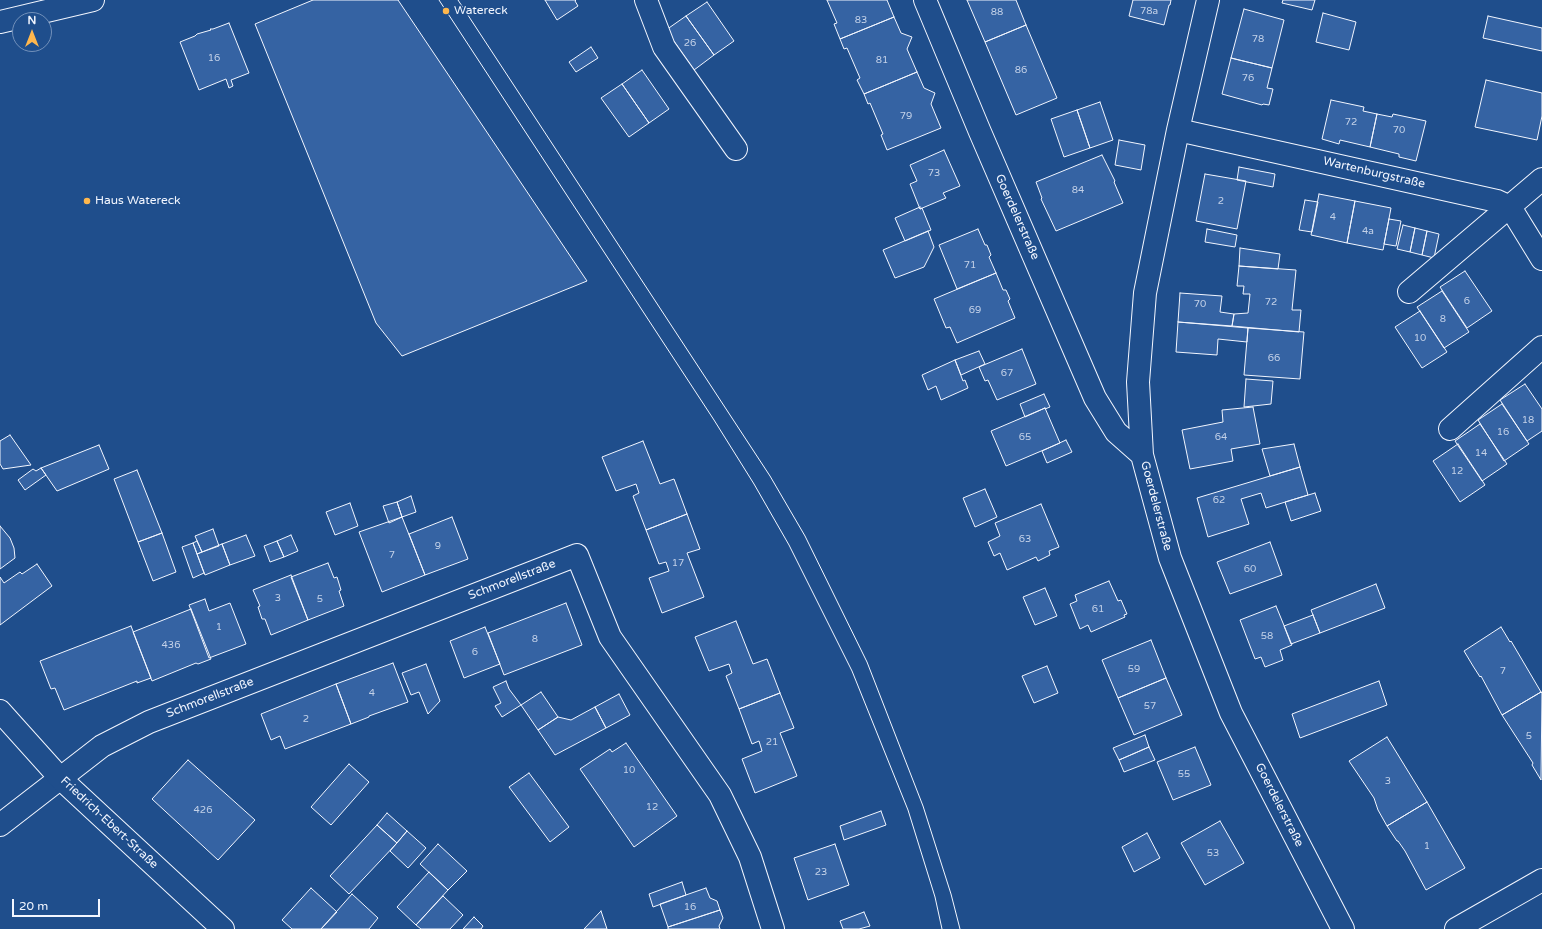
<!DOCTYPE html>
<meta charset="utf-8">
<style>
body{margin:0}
#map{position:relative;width:1542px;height:929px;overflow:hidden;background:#1f4e8c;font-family:"Varela Round",sans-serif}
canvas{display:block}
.north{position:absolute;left:12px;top:12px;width:40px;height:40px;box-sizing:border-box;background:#1f4e8c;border:1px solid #7391ba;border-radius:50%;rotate:0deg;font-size:11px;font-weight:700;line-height:16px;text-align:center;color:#f2f6ff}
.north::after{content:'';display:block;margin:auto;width:14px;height:18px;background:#ffb74d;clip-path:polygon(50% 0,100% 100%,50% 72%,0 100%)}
.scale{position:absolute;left:12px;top:899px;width:88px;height:18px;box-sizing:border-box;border:2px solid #f2f6ff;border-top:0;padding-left:5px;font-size:12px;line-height:14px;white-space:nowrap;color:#f2f6ff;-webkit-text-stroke:3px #1f4e8c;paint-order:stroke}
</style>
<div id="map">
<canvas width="1542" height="929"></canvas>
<div class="north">N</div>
<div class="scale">20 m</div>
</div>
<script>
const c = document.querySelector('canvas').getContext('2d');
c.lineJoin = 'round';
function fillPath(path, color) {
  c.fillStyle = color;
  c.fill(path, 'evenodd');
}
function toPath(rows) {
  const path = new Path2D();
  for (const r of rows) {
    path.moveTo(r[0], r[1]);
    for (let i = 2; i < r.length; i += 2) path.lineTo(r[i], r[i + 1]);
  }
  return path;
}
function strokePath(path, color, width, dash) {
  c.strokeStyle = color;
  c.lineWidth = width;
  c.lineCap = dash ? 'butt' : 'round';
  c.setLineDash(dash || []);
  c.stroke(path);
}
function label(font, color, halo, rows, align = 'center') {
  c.font = font + ' "Varela Round",sans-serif';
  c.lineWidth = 3;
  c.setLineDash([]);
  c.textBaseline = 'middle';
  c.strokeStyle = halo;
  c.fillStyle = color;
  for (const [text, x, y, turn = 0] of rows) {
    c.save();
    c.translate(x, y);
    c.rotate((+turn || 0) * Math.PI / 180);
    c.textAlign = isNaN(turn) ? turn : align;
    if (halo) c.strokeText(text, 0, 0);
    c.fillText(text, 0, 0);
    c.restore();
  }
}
const building = toPath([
 [313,0,398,0,587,281,402,356,376,323,255,24,313,0],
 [545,0,576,0,575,1,578,6,557,20,545,0],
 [827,0,887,0,894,17,840,39,834,24,837,23,827,0],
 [967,0,1016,0,1026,25,985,42,967,0],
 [1133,0,1171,0,1170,5,1169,5,1164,25,1129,16,1133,0],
 [1283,0,1315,0,1312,10,1282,3,1283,0],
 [707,2,734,41,714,55,686,16,707,2],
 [1244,9,1284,20,1272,68,1231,58,1244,9],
 [1323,13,1356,22,1349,50,1316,42,1323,13],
 [686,16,714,55,694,70,666,30,686,16],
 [1488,16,1542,28,1542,51,1483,38,1488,16],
 [894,17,901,33,912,37,907,49,917,72,864,94,857,80,860,78,847,48,844,49,840,39,894,17],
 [229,23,249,73,231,80,233,86,229,88,226,79,199,90,180,42,195,36,197,34,211,30,210,29,213,29,229,23],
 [1026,25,1057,98,1016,115,985,42,1026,25],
 [591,47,598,58,576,72,569,62,591,47],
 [1231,58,1272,68,1267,88,1273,89,1269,105,1263,104,1262,105,1222,94,1231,58],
 [642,70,669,109,649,123,622,84,642,70],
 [917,72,924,88,935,93,931,104,941,128,887,150,881,135,883,134,870,103,868,104,864,94,917,72],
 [1486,80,1542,93,1542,116,1537,140,1475,127,1486,80],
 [622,84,649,123,629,137,601,98,622,84],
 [1331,100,1364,107,1363,111,1377,114,1370,147,1340,140,1339,144,1322,139,1331,100],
 [1100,102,1113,140,1090,148,1077,110,1100,102],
 [1077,110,1090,148,1064,157,1051,119,1077,110],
 [1377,114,1392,117,1393,114,1426,121,1416,161,1399,157,1399,154,1370,147,1377,114],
 [1119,140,1145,145,1141,170,1115,165,1119,140],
 [944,150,960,186,943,193,946,198,920,209,910,184,917,181,910,165,944,150],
 [1102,155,1115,181,1114,182,1123,203,1056,231,1041,199,1042,198,1036,182,1102,155],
 [1239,167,1275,174,1273,187,1237,180,1239,167],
 [1205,174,1246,181,1237,229,1196,221,1205,174],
 [1319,194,1355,201,1347,243,1311,235,1319,194],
 [1305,200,1318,202,1312,232,1299,230,1305,200],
 [1355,201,1391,208,1383,250,1347,243,1355,201],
 [920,207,920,209,922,208,931,230,905,241,895,218,920,207],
 [1389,219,1401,221,1396,246,1384,244,1389,219],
 [1403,225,1415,228,1410,252,1397,249,1403,225],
 [1415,228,1427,231,1422,255,1410,252,1415,228],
 [978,229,985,245,987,245,991,255,989,257,996,273,957,289,939,245,978,229],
 [1207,229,1237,235,1235,247,1205,242,1207,229],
 [928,231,934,247,924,267,895,278,883,250,928,231],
 [1427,231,1439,234,1434,258,1422,255,1427,231],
 [1240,248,1280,254,1278,269,1239,266,1240,248],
 [1239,266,1296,270,1292,310,1301,310,1299,332,1232,326,1234,314,1248,313,1250,294,1243,294,1244,286,1237,286,1239,266],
 [1465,271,1492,311,1467,328,1440,287,1465,271],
 [996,273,1003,290,1006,290,1010,299,1008,301,1015,318,957,343,950,327,946,328,934,299,996,273],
 [1442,291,1469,332,1444,348,1417,307,1442,291],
 [1180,293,1222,296,1220,312,1234,314,1232,326,1178,322,1180,293],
 [1420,311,1447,352,1422,368,1395,327,1420,311],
 [1178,322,1248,328,1247,342,1218,339,1217,355,1176,352,1178,322],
 [1248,328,1304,332,1300,379,1244,375,1248,328],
 [1022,349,1036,384,997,400,988,380,985,381,979,367,1022,349],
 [979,351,985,364,961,375,955,360,979,351],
 [955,360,963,381,965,380,968,388,941,400,936,386,928,390,922,375,955,360],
 [1246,379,1273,381,1271,404,1244,407,1246,379],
 [1525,384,1542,409,1542,431,1527,441,1500,400,1525,384],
 [1044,394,1050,407,1045,409,1045,408,1025,417,1020,404,1044,394],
 [1502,404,1529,444,1504,461,1478,420,1502,404],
 [1253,407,1260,444,1231,449,1233,461,1190,469,1182,430,1223,422,1222,410,1253,407],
 [1045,408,1060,443,1006,466,991,431,1045,408],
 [1480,424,1507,464,1482,481,1455,441,1480,424],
 [10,435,31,465,3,469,0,464,0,441,10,435],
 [1066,440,1072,452,1047,463,1042,451,1066,440],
 [643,441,660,484,674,479,687,514,646,530,633,496,639,493,636,484,616,491,602,457,643,441],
 [1294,444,1300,467,1270,476,1262,449,1294,444],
 [1458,444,1485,485,1460,502,1433,461,1458,444],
 [99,445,109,469,57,491,41,468,99,445],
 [1300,467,1308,495,1266,508,1261,493,1241,499,1249,524,1208,537,1197,498,1300,467],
 [41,468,46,475,25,490,18,480,33,469,36,471,41,468],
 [137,470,162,533,138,542,114,479,137,470],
 [985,489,997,517,975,527,963,498,985,489],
 [1315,493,1321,511,1291,521,1285,502,1315,493],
 [411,496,416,512,402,517,397,502,411,496],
 [397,502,402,517,389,523,383,506,397,502],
 [350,503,358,526,335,535,326,512,350,503],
 [1041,504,1059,547,1049,551,1050,555,1038,561,1036,557,1007,570,1000,553,994,556,988,542,1000,536,995,523,1041,504],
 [687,514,700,549,687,553,704,597,662,613,649,578,669,571,666,562,659,564,646,530,687,514],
 [402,517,425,575,382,592,359,532,402,517],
 [452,517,468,559,425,575,409,534,452,517],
 [0,526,10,538,14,548,15,558,0,569,0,526],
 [213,529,219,546,202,552,195,536,213,529],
 [162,533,176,572,153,581,138,542,162,533],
 [246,535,255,556,230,565,222,544,246,535],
 [291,535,298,551,284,557,277,541,291,535],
 [197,541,202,552,197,554,193,543,197,541],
 [277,541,284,557,270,562,264,546,277,541],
 [1270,542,1282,575,1230,594,1217,562,1270,542],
 [193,543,204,573,193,578,182,547,193,543],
 [222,544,230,565,205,575,197,554,222,544],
 [328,563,334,578,337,577,341,590,339,591,344,606,308,620,291,577,328,563],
 [37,564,52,586,0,625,0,577,4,583,20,572,22,574,37,564],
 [291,575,308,620,271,635,265,619,262,619,258,607,260,606,253,590,291,575],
 [1109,581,1118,601,1121,600,1127,614,1124,615,1125,617,1091,632,1088,625,1080,629,1070,604,1077,601,1075,595,1109,581],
 [1376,584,1385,608,1320,633,1311,610,1376,584],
 [1045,588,1057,616,1035,625,1023,597,1045,588],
 [205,599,209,611,230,603,246,644,209,658,189,605,205,599],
 [566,603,582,645,504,675,488,633,566,603],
 [1276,606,1292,645,1280,650,1283,660,1265,667,1261,657,1255,659,1240,620,1276,606],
 [191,609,211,659,198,664,196,663,152,681,133,632,191,609],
 [1313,615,1320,633,1291,644,1284,626,1313,615],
 [736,621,753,664,767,659,780,693,739,709,726,676,732,673,729,664,709,671,695,637,736,621],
 [131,626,151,678,137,683,137,681,64,710,55,688,51,689,40,661,131,626],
 [485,627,500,664,464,678,450,641,485,627],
 [1501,627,1510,642,1511,641,1541,692,1502,715,1481,676,1480,677,1473,666,1464,651,1501,627],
 [1151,640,1166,678,1118,698,1102,660,1151,640],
 [393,663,408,702,369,716,369,717,351,724,336,684,393,663],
 [426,664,440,701,428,714,419,692,411,695,402,673,426,664],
 [1047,666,1058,693,1034,703,1022,676,1047,666],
 [1166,678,1182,715,1134,735,1118,698,1166,678],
 [506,681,509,689,521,705,502,717,495,706,501,703,493,687,506,681],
 [1379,681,1387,705,1300,738,1292,714,1379,681],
 [336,684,351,724,285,749,280,736,271,740,261,714,336,684],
 [541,692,558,717,538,730,521,705,541,692],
 [1541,692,1542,693,1541,780,1532,765,1533,763,1502,715,1541,692],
 [780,693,794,728,780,733,797,776,755,793,742,759,762,751,759,741,752,744,739,709,780,693],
 [619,694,630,715,606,728,595,707,619,694],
 [595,707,606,728,555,755,538,730,558,717,571,720,595,707],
 [1145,735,1149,747,1119,760,1113,748,1145,735],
 [1387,737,1427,802,1387,826,1378,810,1374,798,1349,761,1387,737],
 [626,743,677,816,634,847,580,769,610,749,612,752,626,743],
 [1149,747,1155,760,1124,772,1119,760,1149,747],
 [1195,747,1211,785,1173,800,1157,762,1195,747],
 [188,760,255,820,218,860,152,799,188,760],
 [349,764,369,782,331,825,311,807,349,764],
 [529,773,569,827,550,842,509,787,529,773],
 [1427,802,1465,868,1426,890,1405,851,1398,841,1397,841,1387,826,1427,802],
 [881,811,886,825,844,840,840,826,881,811],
 [387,813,407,831,397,843,377,825,387,813],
 [1220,821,1244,863,1205,885,1181,843,1220,821],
 [377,825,397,843,349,894,330,876,377,825],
 [407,831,426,848,408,868,390,851,407,831],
 [1147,833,1160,858,1134,872,1122,847,1147,833],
 [438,844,467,871,448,890,420,864,438,844],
 [835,844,849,885,808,900,794,858,835,844],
 [429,872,448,890,416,925,397,907,429,872],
 [682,882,686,895,653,907,649,894,682,882],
 [311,888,337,912,321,929,292,929,282,920,311,888],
 [706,888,710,898,717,901,720,910,668,927,660,904,706,888],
 [352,894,378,918,369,929,321,929,352,894],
 [443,896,463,915,450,929,421,929,416,925,443,896],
 [720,910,723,918,719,926,720,929,668,929,668,927,720,910],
 [601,911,607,929,584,929,601,911],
 [864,912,870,926,859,929,843,929,840,921,864,912],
 [474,917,483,926,481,929,463,929,474,917]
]);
fillPath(building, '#3563a3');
strokePath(building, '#f2f6ff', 1);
const minor = toPath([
 [646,0,664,47,736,149],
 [925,0,980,132,1095,398,1116,432,1142,455,1170,558,1231,713,1343,929],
 [0,22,93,0],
 [1178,130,1497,201,1510,207,1542,259],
 [1409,292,1542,179],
 [1450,429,1542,347],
 [1142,455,1138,382,1145,293,1178,130,1208,0],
 [0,825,102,746,149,722,577,555,610,637,720,795,750,857,773,929],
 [1456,929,1542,880]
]);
const major = toPath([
 [0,711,61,779,223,929]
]);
strokePath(minor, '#f2f6ff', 24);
strokePath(major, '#f2f6ff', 24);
strokePath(minor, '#1f4e8c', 22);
strokePath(major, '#1f4e8c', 22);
strokePath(toPath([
 [439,0,714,420,754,484,789,545,852,671,908,810,935,897,942,929],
 [458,0,770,476,805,536,867,662,923,806,951,894,960,929]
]), '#f2f6ff', 1);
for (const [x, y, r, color] of [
 [446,11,4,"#ffb74d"],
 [87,201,4,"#ffb74d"]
]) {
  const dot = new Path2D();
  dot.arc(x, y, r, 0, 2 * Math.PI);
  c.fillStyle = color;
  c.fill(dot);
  strokePath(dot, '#1f4e8c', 1.5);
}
label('10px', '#c3d1e8', null, [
 ["78a",1149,11],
 ["88",997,12],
 ["83",861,20],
 ["78",1258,39],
 ["26",690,43],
 ["16",214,58],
 ["81",882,60],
 ["86",1021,70],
 ["76",1248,78],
 ["79",906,116],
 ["72",1351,122],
 ["70",1399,130],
 ["73",934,173],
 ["84",1078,190],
 ["2",1221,201],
 ["4",1333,217],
 ["4a",1368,231],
 ["71",970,265],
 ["6",1467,301],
 ["72",1271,302],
 ["70",1200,304],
 ["69",975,310],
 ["8",1443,319],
 ["10",1420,338],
 ["66",1274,358],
 ["67",1007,373],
 ["18",1528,420],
 ["16",1503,432],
 ["65",1025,437],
 ["64",1221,437],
 ["14",1481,453],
 ["12",1457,471],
 ["62",1219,500],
 ["63",1025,539],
 ["9",438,546],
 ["7",392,555],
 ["17",678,563],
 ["60",1250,569],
 ["3",278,598],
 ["5",320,599],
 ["61",1098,609],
 ["1",219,627],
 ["58",1267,636],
 ["8",535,639],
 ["436",171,645],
 ["6",475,652],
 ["59",1134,669],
 ["7",1503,671],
 ["4",372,693],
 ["57",1150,706],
 ["2",306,719],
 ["5",1529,736],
 ["21",772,742],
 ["10",629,770],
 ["55",1184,774],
 ["3",1388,781],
 ["12",652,807],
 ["426",203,810],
 ["1",1427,846],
 ["53",1213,853],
 ["23",821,872],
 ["16",690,907]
]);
label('12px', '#f2f6ff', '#1f4e8c', [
 ["Watereck",454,11],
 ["Haus Watereck",95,201]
], 'left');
label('12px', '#f2f6ff', '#1f4e8c', [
 ["Wartenburgstraße",1374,173,13],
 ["Goerdelerstraße",1017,217,66],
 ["Goerdelerstraße",1156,506,75],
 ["Schmorellstraße",512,580,-21],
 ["Schmorellstraße",210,698,-21],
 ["Goerdelerstraße",1279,805,63],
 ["Friedrich-Ebert-Straße",109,823,43]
]);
</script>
